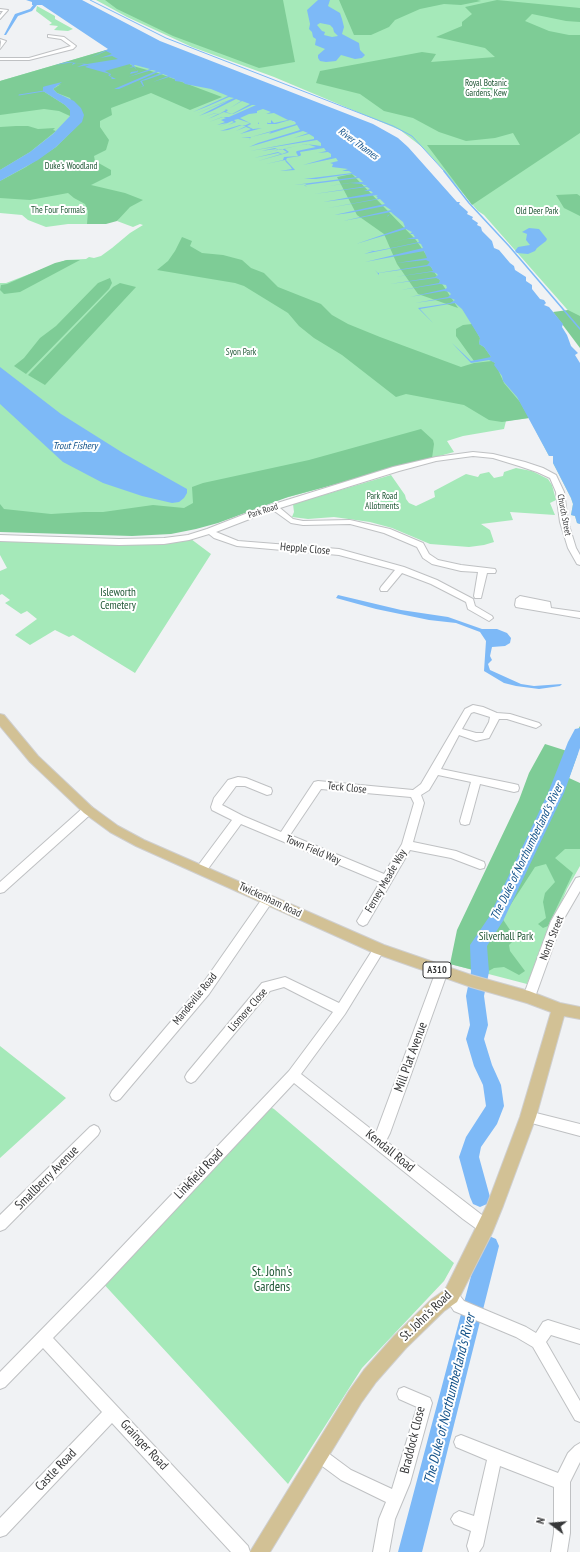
<!DOCTYPE html>
<style>
body{margin:0}
#map{position:relative;width:580px;height:1552px;overflow:hidden;background:#f0f2f4;font-family:"PT Sans Narrow",sans-serif}
canvas{display:block}
.north{position:absolute;left:532px;top:1504px;width:40px;height:40px;-webkit-text-stroke:3px #fff;paint-order:stroke;rotate:286deg;font-size:11px;font-weight:700;line-height:16px;text-align:center;color:#363738}
.north::after{content:'';display:block;margin:auto;width:14px;height:18px;background:#363738;clip-path:polygon(50% 0,100% 100%,50% 72%,0 100%)}
</style>
<div id="map">
<canvas width="580" height="1552"></canvas>
<div class="north">N</div>
</div>
<script>
const c = document.querySelector('canvas').getContext('2d');
c.lineJoin = 'round';
function fillPath(path, color) {
  c.fillStyle = color;
  c.fill(path, 'evenodd');
}
function toPath(rows) {
  const path = new Path2D();
  for (const r of rows) {
    path.moveTo(r[0], r[1]);
    for (let i = 2; i < r.length; i += 2) path.lineTo(r[i], r[i + 1]);
  }
  return path;
}
function strokePath(path, color, width, dash) {
  c.strokeStyle = color;
  c.lineWidth = width;
  c.lineCap = dash ? 'butt' : 'round';
  c.setLineDash(dash || []);
  c.stroke(path);
}
function label(font, color, halo, rows, align = 'center') {
  c.font = font + ' "PT Sans Narrow",sans-serif';
  c.lineWidth = 4;
  c.setLineDash([]);
  c.textBaseline = 'middle';
  c.strokeStyle = halo;
  c.fillStyle = color;
  for (const [text, x, y, turn = 0] of rows) {
    c.save();
    c.translate(x, y);
    c.rotate((+turn || 0) * Math.PI / 180);
    c.textAlign = isNaN(turn) ? turn : align;
    if (halo) c.strokeText(text, 0, 0);
    c.fillText(text, 0, 0);
    c.restore();
  }
}
fillPath(toPath([
 [96,0,580,0,580,324,484,215,478,211,437,163,422,147,400,130,274,77,192,47,127,17],
 [37,6,55,16,55,19,73,29,68,31,54,30,58,26,49,25,52,23,36,11],
 [110,49,255,100,363,160,547,417,580,524,577,523,575,516,571,515,573,504,571,498,553,463,553,456,549,456,529,418,506,421,504,429,463,436,447,441,454,452,171,529,0,529,0,283,6,283,66,260,86,259,89,257,94,258,101,256,112,248,130,233,143,225,140,224,133,227,117,221,119,218,88,223,87,224,68,224,46,227,28,220,22,215,0,213,0,81],
 [516,468,532,471,548,479,552,485,556,500,550,503,555,515,510,512,513,520,481,524,490,530,494,542,484,545,469,547,430,544,392,528,370,522,334,517,308,519,292,517,294,512,293,504,391,475,405,495,406,499,409,503,416,506,435,497,434,491,466,474,478,477,480,474,489,472,494,478,503,476,504,472],
 [191,539,211,554,135,673,73,635,69,637,55,630,30,645,15,635,37,619,27,611,21,614,5,603,10,600,2,594,0,595,0,571,7,568,0,555,0,541,121,545],
 [542,776,580,793,580,866,567,889,527,984,450,964],
 [0,1046,66,1098,0,1158],
 [266,1105,274,1109,454,1263,444,1281,362,1368,288,1484,100,1280]
]), '#a5e9b9');
fillPath(toPath([
 [105,0,283,0,295,62,259,68,173,36,117,9],
 [339,0,477,0,481,1,461,5,444,4,420,9,395,20,389,27,371,35,354,35],
 [497,0,580,8,580,22,566,21,532,14,525,21,549,31,569,35,580,35,580,133,472,205,427,145,520,145,513,133,495,138,466,141,439,132,413,118,384,111,360,94,316,83,320,71,422,52,436,54,431,62,495,57,485,48,436,37,462,26,462,22,472,14,465,7],
 [106,50,133,66,158,73,222,97,190,110,151,93,111,108,112,115,100,121,100,127,109,140,106,150,94,156,95,161,111,170,111,175,91,185,125,193,143,200,130,207,117,221,106,224,87,224,88,211,85,204,74,198,68,193,30,200,0,198,0,181,26,167,56,147,81,122,70,98,57,93,53,89,61,84,43,91,65,105,70,110,70,116,59,111,44,109,0,115,0,81],
 [16,126,28,126,38,129,55,128,53,130,56,131,30,152,0,170,0,127],
 [352,174,416,240,427,256,430,262,429,264,458,308,418,294,397,264,384,234,357,215,337,177],
 [577,194,580,196,580,216,564,208,556,195],
 [182,237,192,241,190,246,202,253,223,255,242,260,251,268,264,273,278,287,321,304,332,315,348,324,380,337,461,367,474,363,492,361,495,363,504,383,520,402,529,418,502,422,489,420,464,405,406,394,396,397,342,355,314,338,299,326,288,313,244,286,235,283,157,270,168,261,175,251],
 [67,260,80,260,20,292,4,294,0,290,1,285,7,284,55,263],
 [110,278,112,283,109,289,26,374,14,366,24,358,40,338,56,326,98,283],
 [120,283,136,287,45,385,28,375,113,287],
 [568,310,580,316,580,348,553,312],
 [472,324,480,338,479,344,484,347,491,357,490,358,474,361,456,336,456,329,463,325],
 [421,429,433,440,434,444,432,458,288,497,218,523,196,529,171,534,132,536,0,532,0,504,4,509,51,514,84,512,103,512,153,505,184,508,193,503,192,487,203,483,309,460],
 [580,726,580,743,578,745,578,753,569,778,580,783,580,849,565,849,555,858,573,873,548,926,543,928,538,924,546,918,543,902,545,893,555,882,546,864,535,867,502,918,512,933,515,939,509,945,510,951,525,971,519,975,504,967,494,968,485,973,450,964,457,930,519,800,529,773,545,744,567,751]
]), '#7ecc96');
fillPath(toPath([
 [26,0,82,0,160,41,373,124,398,138,408,147,457,202,460,202,459,204,468,212,467,214,473,217,472,219,478,223,477,225,481,227,482,231,492,241,494,248,499,250,510,263,514,266,515,270,526,277,526,281,532,285,532,289,540,299,544,300,546,303,544,305,549,307,563,324,562,327,567,335,571,346,578,353,575,355,580,363,580,524,577,523,575,516,571,515,573,504,571,498,553,463,553,456,549,456,517,397,503,381,502,376,494,365,495,363,489,360,471,363,452,343,471,361,491,357,484,347,479,344,480,338,462,309,455,303,420,309,433,323,418,308,450,303,455,300,450,298,415,303,448,297,451,294,449,292,444,291,410,297,445,289,447,288,446,285,440,284,401,290,439,283,440,280,436,278,390,284,435,277,438,275,436,273,431,272,395,277,433,271,431,267,429,266,379,273,379,275,375,270,378,273,427,265,430,262,426,260,397,263,427,258,424,251,365,262,423,248,421,244,418,243,364,254,373,251,365,250,375,251,396,247,419,242,418,239,407,239,385,244,415,237,413,234,410,234,412,232,406,229,356,244,405,227,403,222,393,214,389,215,387,217,388,215,393,214,391,212,343,221,391,210,385,206,349,213,334,215,385,204,380,199,328,208,376,199,378,198,376,196,378,195,323,202,373,193,371,191,364,191,370,189,367,187,314,194,367,186,362,184,350,183,329,186,348,183,363,182,359,178,305,185,307,187,304,185,307,185,305,184,294,185,357,177,352,174,316,179,304,179,352,173,349,171,342,171,348,169,332,167,333,164,330,163,338,161,336,158,303,165,331,157,331,154,328,152,318,153,326,151,324,148,300,152,301,155,300,156,287,158,286,160,295,170,280,171,292,169,290,166,272,169,290,166,286,162,268,166,286,162,285,160,266,164,283,160,284,157,298,156,296,152,297,151,316,147,307,144,287,148,285,149,289,152,287,153,258,161,281,154,278,153,254,158,278,152,282,154,287,152,282,149,267,152,278,150,276,149,261,151,275,148,279,150,306,144,321,146,321,143,317,140,250,151,314,139,314,137,309,134,294,138,308,133,303,131,249,147,258,143,300,130,297,125,269,134,271,132,251,137,249,140,250,138,241,138,251,137,296,124,295,122,290,120,276,124,258,124,259,122,259,124,267,124,268,122,268,123,271,123,271,120,274,123,288,120,274,113,266,114,271,112,263,109,257,111,257,113,249,114,240,118,250,123,251,124,247,126,253,129,262,128,240,134,251,129,246,127,236,131,246,126,242,125,228,130,220,131,240,125,246,125,250,123,238,119,234,120,236,122,228,125,234,122,232,121,219,127,227,123,217,125,225,122,221,120,226,118,223,117,209,122,222,117,229,117,256,105,252,105,233,114,231,114,224,112,213,117,208,119,218,114,216,113,204,117,215,113,219,114,226,110,225,109,228,110,226,112,232,114,250,104,242,101,230,108,241,101,236,99,212,111,199,116,228,101,195,114,234,98,229,97,206,107,193,112,228,96,211,89,185,84,183,82,175,81,175,79,169,77,153,82,147,82,153,82,168,76,163,74,146,80,142,81,144,86,138,88,143,86,140,81,161,73,158,72,119,89,114,89,156,71,152,70,128,77,150,69,135,65,134,65,138,72,130,74,131,72,138,71,134,67,129,68,133,66,130,64,105,71,111,74,110,76,116,79,111,79,112,78,108,75,110,74,85,67,89,65,77,67,84,64,76,63,72,65,73,63,68,63,55,65,67,62,87,64,118,59,112,56,100,58,112,54,106,51,90,58,108,49,42,5,32,5,32,2],
 [318,0,330,0,328,6,340,13,342,19,344,27,342,34,359,43,360,50,365,55,362,58,355,59,341,55,336,61,326,62,320,61,318,58,318,55,325,49,315,45,316,39,313,37,312,32,309,29,310,24,307,10],
 [320,23,330,25,333,28,334,32,338,36,332,37,324,35,325,32,322,31,317,25],
 [62,82,53,89,57,93,74,101,81,108,84,115,82,122,56,147,38,160,0,181,0,170,30,152,53,134,70,116,70,110,65,105,43,91,43,87,46,86],
 [529,228,539,229,547,239,546,241,537,248,535,251,528,254,517,253,515,251,518,247,530,245,526,240,527,234,522,232],
 [0,367,61,414,123,453,187,489,187,493,184,498,179,502,172,503,142,496,103,483,63,462,0,404],
 [338,595,401,610,448,617,482,629,497,629,507,633,511,638,510,643,505,646,492,647,490,656,492,660,488,664,490,670,521,684,534,686,562,684,560,686,539,689,516,686,504,683,484,671,486,641,480,632,456,623,429,620,376,609,336,598]
]), '#7db9f7');
strokePath(toPath([
 [90,0,166,38,393,126,412,136,445,172],
 [19,95,44,91]
]), '#7db9f7', 1);
strokePath(toPath([
 [444,171,469,203,509,246,580,329]
]), '#7db9f7', 1.5);
fillPath(toPath([
 [34,4,37,5,32,11,18,16,6,35,4,35,15,14,30,9,34,4]
]), '#7db9f7');
fillPath(toPath([
 [580,728,580,748,564,793,503,921,487,946,489,972,484,996,488,1025,484,1039,492,1065,501,1085,504,1106,497,1124,481,1147,479,1157,490,1197,487,1204,480,1207,473,1204,470,1197,459,1157,466,1137,486,1106,483,1085,474,1066,466,1039,470,1025,466,996,471,972,470,945,489,917,548,793,568,742,575,729,580,728],
 [489,1236,496,1239,499,1246,422,1552,398,1552,479,1246,482,1239,489,1236]
]), '#7db9f7');
const minor = toPath([
 [0,9,8,10,0,19,0,15,3,11,0,11,0,9],
 [48,35,64,37,76,46,73,49,29,60,0,60,0,58,29,58,71,46,61,39,48,37,48,35],
 [0,39,6,41,0,49,1,42,0,39],
 [473,452,493,454,525,462,543,468,556,475,564,492,568,522,576,548,580,555,580,565,577,564,568,548,560,522,556,492,550,478,537,472,519,466,493,458,473,456,436,461,399,471,280,508,293,519,303,521,350,520,390,529,423,543,429,554,438,560,461,565,495,569,496,571,495,573,487,573,481,598,475,598,474,596,478,572,461,571,432,564,423,558,417,547,384,533,350,524,303,525,291,523,273,510,216,532,238,541,339,549,404,567,437,580,473,599,475,606,492,616,493,618,489,621,468,609,466,602,431,584,402,573,387,591,381,591,380,589,381,587,395,570,339,555,237,546,214,538,209,534,189,540,164,544,119,545,0,541,0,535,119,539,164,538,188,535,207,529,258,509,393,467,436,457,473,452],
 [520,596,550,602,551,608,580,612,580,618,516,607,515,605,516,599,520,596],
 [473,705,483,707,497,713,510,714,539,723,541,725,536,728,507,719,499,719,489,738,476,741,459,735,441,769,514,784,518,785,519,788,518,791,514,792,480,784,470,821,469,824,465,825,461,824,460,821,471,782,438,775,429,790,421,795,424,803,413,842,456,851,484,862,485,865,484,868,480,869,451,858,410,850,367,924,363,926,359,924,357,921,380,882,241,824,205,873,201,874,197,873,196,870,197,867,232,820,212,810,211,807,214,798,228,780,238,777,246,778,271,788,272,791,271,794,267,795,245,786,236,786,222,805,243,816,281,832,314,782,318,781,413,790,421,784,465,709,473,705],
 [474,712,490,717,489,722,483,733,476,733,462,729,471,713,474,712],
 [321,789,411,797,414,803,402,844,384,874,290,835,321,789],
 [88,806,92,807,93,810,92,813,4,892,0,893,0,882,84,807,88,806],
 [580,877,580,891,562,922,535,997,533,1001,529,1002,525,1001,523,997,551,921,576,878,580,877],
 [268,895,272,896,273,899,272,902,209,994,120,1099,116,1101,112,1099,110,1095,112,1091,201,986,264,896,268,895],
 [379,944,383,946,385,949,383,952,345,1014,301,1074,376,1133,436,971,438,968,442,966,446,968,448,971,390,1133,386,1141,491,1222,493,1227,491,1232,486,1234,481,1232,463,1219,294,1083,105,1285,53,1338,248,1546,250,1552,231,1552,112,1423,6,1535,0,1537,0,1518,102,1412,43,1348,5,1387,0,1389,0,1372,95,1275,289,1071,333,1012,284,987,270,991,195,1081,191,1083,187,1081,185,1077,187,1073,262,983,285,977,339,1003,375,946,379,944],
 [528,1111,580,1124,580,1136,524,1121,522,1117,524,1113,528,1111],
 [94,1125,98,1127,100,1131,98,1135,5,1229,0,1231,0,1215,90,1127,94,1125],
 [451,1289,456,1291,464,1301,526,1327,536,1333,543,1322,548,1320,580,1330,580,1344,551,1335,546,1342,580,1401,580,1422,575,1420,533,1347,516,1337,454,1311,444,1296,446,1291,451,1289],
 [404,1387,430,1398,432,1403,410,1483,395,1519,389,1552,373,1552,379,1519,386,1502,341,1480,314,1460,311,1455,314,1450,319,1447,324,1450,351,1470,392,1489,417,1407,399,1399,397,1394,399,1389,404,1387],
 [461,1435,558,1473,568,1453,575,1446,580,1443,580,1462,570,1482,570,1533,567,1552,551,1552,554,1533,554,1487,500,1466,483,1546,479,1552,469,1552,467,1546,471,1531,454,1524,451,1519,454,1514,459,1511,474,1516,487,1460,456,1447,454,1442,456,1437,461,1435]
]);
const major = toPath([
 [0,714,4,715,38,756,92,807,118,826,144,840,384,945,471,975,529,991,560,1003,580,1007,580,1019,564,1016,536,1117,503,1206,492,1233,457,1302,444,1311,406,1348,376,1382,361,1403,270,1552,250,1552,349,1391,364,1370,394,1336,432,1299,445,1290,487,1205,520,1117,551,1012,527,1003,471,987,374,953,136,846,110,832,84,813,30,762,0,726,0,714]
]);
strokePath(minor, '#bfc1c3', 2);
strokePath(major, '#cfcfcf', 2);
fillPath(minor, '#fff');
fillPath(major, '#d2c195');
label('9px', '#1e5634', '#fff', [
 ["Royal Botanic",486,83],
 ["Gardens, Kew",486,93],
 ["Duke's Woodland",71,166],
 ["The Four Formals",58,210],
 ["Old Deer Park",537,211],
 ["Syon Park",241,352],
 ["Park Road",382,496],
 ["Allotments",382,506]
]);
label('9px', '#363738', '#fff', [
 ["Park Road",263,511,-18],
 ["Church Street",564,515,79]
]);
label('italic 10px', '#115189', '#fff', [
 ["River Thames",358,144,36],
 ["Trout Fishery",75,446]
]);
for (const [x, y, w] of [
 [437,970,28]
]) {
  const box = new Path2D();
  box.roundRect(x - w / 2, y - 8, w, 16, 3);
  c.fillStyle = '#fff';
  c.fill(box);
  strokePath(box, '#363738', 1);
}
label('bold 10px', '#363738', null, [
 ["A310",437,970]
]);
label('11px', '#363738', '#fff', [
 ["Hepple Close",305,549,5],
 ["Teck Close",347,788,6],
 ["Town Field Way",313,850,23],
 ["Ferney Meade Way",386,881,-60],
 ["Twickenham Road",270,900,25],
 ["North Street",552,938,-68],
 ["Mandeville Road",195,999,-51],
 ["Lismore Close",248,1010,-49]
]);
label('11px', '#1e5634', '#fff', [
 ["Isleworth",118,593],
 ["Cemetery",118,606],
 ["Silverhall Park",506,937]
]);
label('italic 12px', '#115189', '#fff', [
 ["The Duke of Northumberland's River",527,852,-64]
]);
label('13px', '#363738', '#fff', [
 ["Mill Plat Avenue",411,1057,-70],
 ["Kendall Road",390,1151,39],
 ["Linkfield Road",199,1174,-46],
 ["Smallberry Avenue",47,1178,-45],
 ["St. John's Road",426,1316,-44],
 ["Braddock Close",413,1440,-76],
 ["Grainger Road",144,1445,47],
 ["Castle Road",56,1470,-46]
]);
label('13px', '#1e5634', '#fff', [
 ["St. John's",272,1272],
 ["Gardens",272,1287]
]);
label('italic 14px', '#115189', '#fff', [
 ["The Duke of Northumberland's River",450,1399,-76]
]);
</script>
